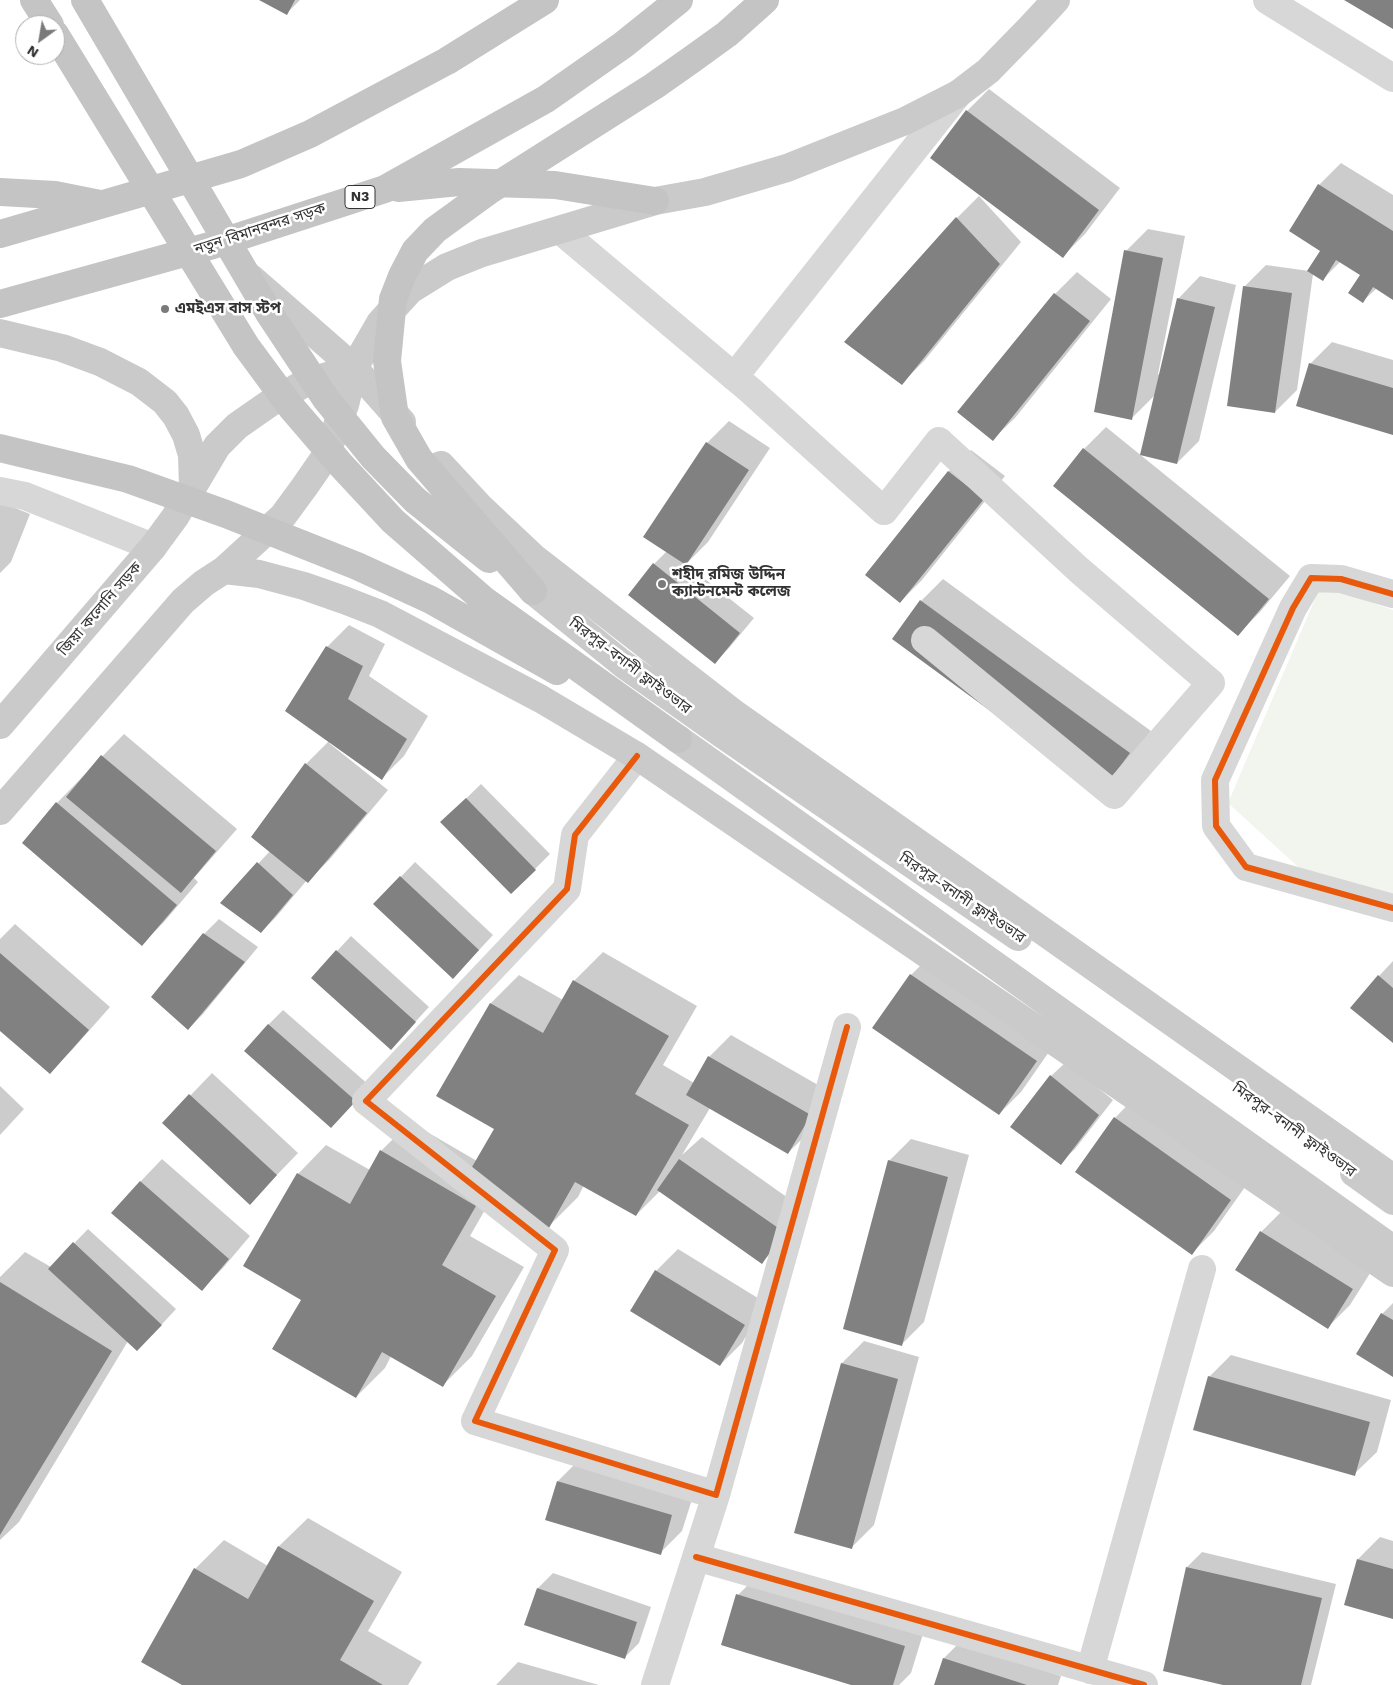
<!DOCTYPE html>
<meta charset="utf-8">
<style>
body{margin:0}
#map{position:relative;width:1393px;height:1685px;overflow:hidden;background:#fff;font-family:"Work Sans",sans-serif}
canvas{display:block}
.north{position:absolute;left:15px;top:15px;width:50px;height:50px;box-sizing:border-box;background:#fff;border:1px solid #adadad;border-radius:50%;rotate:212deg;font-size:14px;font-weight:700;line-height:20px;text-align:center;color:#333}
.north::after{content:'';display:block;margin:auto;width:18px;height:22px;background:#7a7a7a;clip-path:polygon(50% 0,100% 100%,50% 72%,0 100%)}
</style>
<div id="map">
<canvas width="1393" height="1685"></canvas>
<div class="north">N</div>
</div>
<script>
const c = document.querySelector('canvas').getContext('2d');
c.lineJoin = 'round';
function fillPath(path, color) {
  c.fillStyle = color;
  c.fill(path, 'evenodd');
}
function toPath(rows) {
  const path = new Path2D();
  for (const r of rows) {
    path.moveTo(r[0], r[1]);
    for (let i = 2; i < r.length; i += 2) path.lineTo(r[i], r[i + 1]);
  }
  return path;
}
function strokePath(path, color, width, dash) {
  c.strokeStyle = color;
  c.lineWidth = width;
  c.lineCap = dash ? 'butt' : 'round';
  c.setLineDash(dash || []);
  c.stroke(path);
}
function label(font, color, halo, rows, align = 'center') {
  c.font = font + ' "Work Sans","Noto Sans Bengali",sans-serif';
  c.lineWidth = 5;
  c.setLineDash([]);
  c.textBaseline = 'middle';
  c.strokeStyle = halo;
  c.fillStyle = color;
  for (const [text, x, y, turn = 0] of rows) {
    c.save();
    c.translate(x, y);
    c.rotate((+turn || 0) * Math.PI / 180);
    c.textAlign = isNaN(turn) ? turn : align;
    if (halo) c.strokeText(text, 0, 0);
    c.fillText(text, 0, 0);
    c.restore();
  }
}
fillPath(toPath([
 [1321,585,1393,610,1393,916,1340,905,1228,803]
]), '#f1f5ed');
fillPath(toPath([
 [261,0,300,0,287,13],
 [989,89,1120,188,1085,234,1063,256,932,158,967,111],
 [1341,163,1393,195,1393,298,1377,288,1363,301,1362,274,1341,261,1323,279,1313,274,1297,390,1275,412,1244,287,1266,265,1309,271,1322,250,1319,185],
 [979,196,1021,242,924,361,902,383,957,218],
 [1148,229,1185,236,1158,374,1160,375,1178,299,1200,276,1236,285,1199,441,1177,463,1156,394,1132,418,1126,251],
 [1077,272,1111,299,1015,418,993,439,959,412,1055,294],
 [1332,342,1393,360,1393,433,1310,364],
 [729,421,770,448,708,542,686,564,754,618,729,648,714,663,654,564,667,551,707,443],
 [1106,427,1290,576,1260,612,1238,634,1084,449],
 [971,450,1005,476,922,580,900,602,866,574,949,471],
 [0,502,30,514,11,562,0,573],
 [943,579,1151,731,1123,769,1101,790,921,601],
 [349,625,385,644,369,676,428,716,404,756,382,778,331,742,329,743,388,790,330,859,308,881,307,880,276,917,261,932,222,903,270,851,306,764,329,741,327,647],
 [124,734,237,829,194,878,198,882,164,922,142,944,57,803],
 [481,784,550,854,511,893,442,822],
 [415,862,493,935,468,962,375,904],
 [219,919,258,947,203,1014,188,1029,204,934],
 [15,924,110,1007,72,1050,50,1072,0,1029,0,939],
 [351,936,429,1007,405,1033,337,951],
 [603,952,697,1006,663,1065,694,1083,709,1057,731,1035,832,1093,810,1131,788,1153,710,1108,682,1155,702,1137,805,1210,784,1240,762,1262,660,1191,636,1215,584,1185,578,1197,549,1226,494,1194,470,1236,524,1267,472,1356,443,1385,391,1356,385,1368,356,1397,302,1299,298,1174,326,1145,370,1170,381,1151,410,1122,477,1161,495,1129,491,1003,519,975,563,1000,574,981],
 [933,953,1058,1039,1021,1092,999,1114,911,975],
 [1393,961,1393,1041,1379,976],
 [283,1010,369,1085,346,1111,268,1025],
 [1066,1062,1113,1100,1075,1149,1060,1163,1051,1076],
 [212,1073,298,1153,250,1203,164,1123],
 [0,1086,24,1109,0,1135],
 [1136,1096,1252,1177,1214,1231,1192,1253,1115,1118],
 [911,1139,969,1155,924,1322,902,1344,889,1161],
 [162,1159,250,1236,223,1268,201,1290,113,1213,141,1181],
 [1283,1210,1374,1267,1350,1305,1328,1327,1261,1232],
 [88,1229,176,1309,152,1335,128,1341,19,1522,0,1540,0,1277,25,1252,51,1267],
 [678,1249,766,1303,742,1343,720,1365,656,1271],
 [1393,1303,1393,1376,1382,1314],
 [864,1341,919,1357,874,1525,852,1547,842,1363],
 [1231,1355,1391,1400,1377,1452,1354,1474,1209,1377],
 [580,1459,694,1493,682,1531,660,1553,558,1481],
 [308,1518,402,1572,368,1631,422,1662,408,1685,185,1685,195,1569,224,1540,268,1566,279,1546],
 [1380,1537,1393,1541,1393,1617,1358,1559],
 [1202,1552,1336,1584,1311,1685,1228,1685,1165,1670,1187,1567],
 [553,1573,651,1607,639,1643,624,1658,526,1624,538,1588],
 [760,1573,926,1624,911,1673,899,1685,855,1685,738,1595],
 [959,1643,1061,1676,1058,1685,936,1685,944,1658],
 [518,1662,599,1685,496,1685]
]), '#0003');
fillPath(toPath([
 [259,0,295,0,287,15],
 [1344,0,1393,0,1393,29],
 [966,110,1099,210,1063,258,930,158],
 [1318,184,1393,231,1393,300,1373,287,1363,303,1348,293,1360,275,1336,260,1323,281,1307,271,1320,251,1289,231],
 [956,217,1000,264,902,385,844,342],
 [1124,250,1163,258,1132,420,1094,412],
 [1243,286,1292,293,1275,413,1227,406],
 [1054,293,1090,321,993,441,957,412],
 [1177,298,1215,307,1177,464,1140,455],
 [1309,363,1393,388,1393,435,1296,406],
 [706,442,749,470,686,565,643,537],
 [1083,448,1269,599,1238,636,1053,486],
 [948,471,984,499,900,603,865,575],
 [653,563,740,633,715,664,628,595],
 [920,600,1130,753,1101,792,892,639],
 [326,646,363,666,348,699,407,739,382,780,285,711],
 [101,755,216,851,181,893,66,797],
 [305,763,367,813,308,883,251,837],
 [466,798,536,870,511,894,440,822],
 [56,802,177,905,142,946,22,843],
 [257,862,293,895,261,933,220,903],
 [400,876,479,950,453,979,373,904],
 [203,933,245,962,188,1030,151,997],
 [336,950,416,1022,391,1050,311,978],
 [0,953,89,1030,50,1074,0,1031],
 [910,974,1037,1061,999,1115,872,1028],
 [1378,975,1393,988,1393,1043,1350,1008],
 [573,980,669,1036,635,1094,689,1125,636,1216,575,1182,549,1228,465,1179,494,1129,436,1096,490,1003,543,1033],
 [268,1024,356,1101,331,1128,244,1051],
 [708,1056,811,1115,788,1154,686,1095],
 [1050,1075,1099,1115,1061,1165,1010,1127],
 [189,1094,277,1175,250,1205,162,1123],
 [1114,1117,1231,1200,1192,1255,1075,1172],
 [380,1150,476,1206,442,1265,496,1296,443,1387,382,1352,356,1398,272,1349,301,1300,243,1266,297,1173,350,1204],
 [679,1159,784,1232,762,1264,657,1190],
 [888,1160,948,1177,902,1346,843,1329],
 [140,1181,229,1259,202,1291,111,1213],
 [1260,1231,1353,1289,1328,1329,1235,1270],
 [73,1242,162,1325,137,1351,48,1269],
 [655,1270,745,1325,720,1366,630,1311],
 [0,1282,112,1351,0,1535],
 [1381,1313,1393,1320,1393,1377,1356,1354],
 [841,1363,898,1379,852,1549,794,1533],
 [1208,1376,1370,1422,1355,1476,1193,1430],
 [557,1481,672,1515,661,1555,545,1520],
 [278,1546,374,1601,340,1660,383,1685,182,1685,141,1662,194,1568,248,1599],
 [1357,1559,1393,1569,1393,1619,1344,1605],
 [1186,1567,1322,1598,1301,1685,1223,1685,1163,1671],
 [537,1588,637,1622,625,1659,524,1625],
 [736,1594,905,1646,893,1685,851,1685,721,1645],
 [943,1658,1027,1685,934,1685]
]), '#818181');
strokePath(toPath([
 [1267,0,1393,78],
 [561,231,750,390,884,511,939,441,1079,570,1211,683,1114,795,925,640],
 [734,377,958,94],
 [0,491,25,496,153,547],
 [1393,594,1341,579,1311,578,1293,608,1215,780,1216,826,1246,867,1393,908],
 [637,756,575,835,567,889,366,1101,555,1250,475,1421,716,1495,847,1027],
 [696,1557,1144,1685],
 [1090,1670,1202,1269],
 [655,1685,716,1495]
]), '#d7d7d7', 28);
strokePath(toPath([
 [251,278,354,368,402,422],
 [0,333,62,348,100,362,139,382,165,402,176,416,186,435,192,455,193,488],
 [441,465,481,508,533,557,735,714,1393,1178],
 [224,570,283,516,305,486,325,457,345,405,354,368,380,323,410,290,447,267,482,253,655,201,705,192,787,168,905,121,958,94,988,71,1030,28,1056,0],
 [533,591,623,664,722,734,1018,937],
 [0,725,153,547,175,517,217,446,237,426,270,403,305,383,354,368],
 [678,739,1393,1249],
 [0,811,183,601,204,583,224,570,259,574,304,586,344,600,380,614,541,699,637,756,1393,1273],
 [1354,1173,1393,1201]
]), '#cacaca', 28);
strokePath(toPath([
 [34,0,50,25],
 [398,188,459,182,555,185,655,201],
 [0,192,55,195,100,204],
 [0,234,241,164,310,134,447,61,545,0],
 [0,304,213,245,385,189,546,99,623,45,679,0]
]), '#c4c4c4', 28);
strokePath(toPath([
 [85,0,269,313,326,399,373,457,415,500,489,559],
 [55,34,246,346,291,407,340,464,393,521,485,601,678,739],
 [0,448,128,479,226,514,357,566,431,600,557,671],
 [533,591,419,459,395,417,387,361,393,299,402,276,415,251,435,230,490,190,654,86,691,60,727,34,765,0]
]), '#c4c4c4', 28);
strokePath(toPath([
 [1393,594,1341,579,1311,578,1293,608,1215,780,1216,826,1246,867,1393,908],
 [637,756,575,835,567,889,366,1101,555,1250,475,1421,716,1495,847,1027],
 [696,1557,1144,1685]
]), '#e8590c', 6);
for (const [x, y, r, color] of [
 [165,309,5,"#7a7a7a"],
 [662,584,5,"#7a7a7a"]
]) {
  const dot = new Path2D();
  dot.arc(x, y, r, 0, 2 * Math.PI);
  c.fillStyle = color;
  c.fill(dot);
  strokePath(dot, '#fff', 2);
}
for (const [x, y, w] of [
 [360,197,30]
]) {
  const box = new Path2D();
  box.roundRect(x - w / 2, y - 11.5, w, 23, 4);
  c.fillStyle = '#fff';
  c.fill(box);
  strokePath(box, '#333', 1);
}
label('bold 14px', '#333', null, [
 ["N3",360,197]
]);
label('15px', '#333', '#fff', [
 ["নতুন বিমানবন্দর সড়ক",260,229,-18],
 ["জিয়া কলোনি সড়ক",100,609,-49],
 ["মিরপুর-বনানী ফ্লাইওভার",630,666,37],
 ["মিরপুর-বনানী ফ্লাইওভার",962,898,34],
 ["মিরপুর-বনানী ফ্লাইওভার",1294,1130,36]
]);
label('bold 15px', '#333', '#fff', [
 ["এমইএস বাস স্টপ",175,309],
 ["শহীদ রমিজ উদ্দিন",672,575],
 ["ক্যান্টনমেন্ট কলেজ",672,592]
], 'left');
</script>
